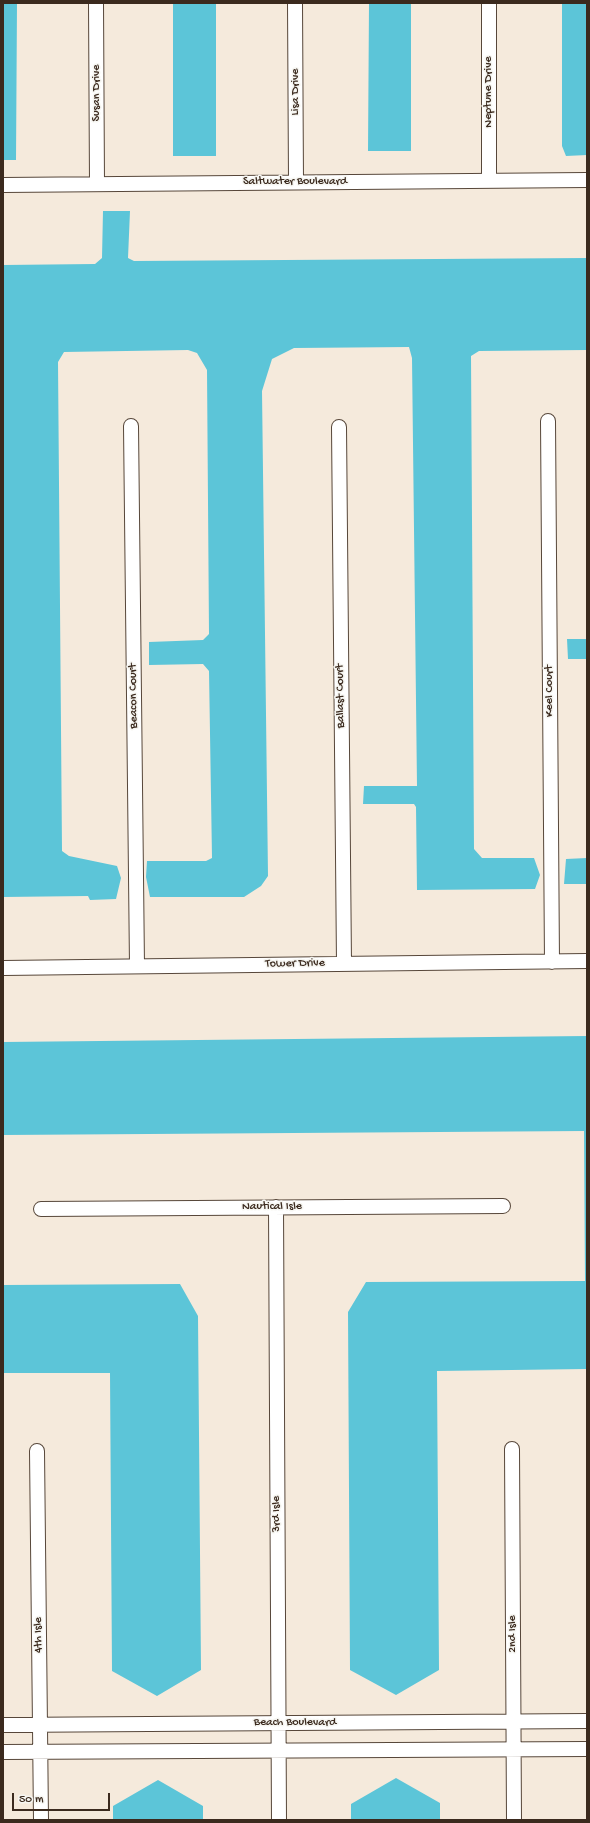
<!DOCTYPE html>
<style>
body{margin:0}
#map{position:relative;width:590px;height:1823px;overflow:hidden;background:#f5eadc;font-family:"Gochi Hand",sans-serif}
canvas{display:block}
.frame{position:absolute;inset:0;border:4px solid #3b2a1e;pointer-events:none}
.scale{position:absolute;left:12px;top:1793px;width:98px;height:18px;box-sizing:border-box;border:2px solid #3b2a1e;border-top:0;padding-left:5px;font-size:12px;line-height:14px;white-space:nowrap;color:#3b2a1e;-webkit-text-stroke:3px #f6f6f2;paint-order:stroke}
</style>
<div id="map">
<canvas width="590" height="1823"></canvas>
<div class="frame"></div>
<div class="scale">50 m</div>
</div>
<script>
const c = document.querySelector('canvas').getContext('2d');
c.lineJoin = 'round';
function fillPath(path, color) {
  c.fillStyle = color;
  c.fill(path, 'evenodd');
}
function toPath(rows) {
  const path = new Path2D();
  for (const r of rows) {
    path.moveTo(r[0], r[1]);
    for (let i = 2; i < r.length; i += 2) path.lineTo(r[i], r[i + 1]);
  }
  return path;
}
function strokePath(path, color, width, dash) {
  c.strokeStyle = color;
  c.lineWidth = width;
  c.lineCap = dash ? 'butt' : 'round';
  c.setLineDash(dash || []);
  c.stroke(path);
}
function label(font, color, halo, rows, align = 'center') {
  c.font = font + ' "Gochi Hand",sans-serif';
  c.lineWidth = 3;
  c.setLineDash([]);
  c.textBaseline = 'middle';
  c.strokeStyle = halo;
  c.fillStyle = color;
  for (const [text, x, y, turn = 0] of rows) {
    c.save();
    c.translate(x, y);
    c.rotate((+turn || 0) * Math.PI / 180);
    c.textAlign = isNaN(turn) ? turn : align;
    if (halo) c.strokeText(text, 0, 0);
    c.fillText(text, 0, 0);
    c.restore();
  }
}
fillPath(toPath([
 [3,3,17,3,16,160,3,160],
 [173,3,216,3,216,156,173,156],
 [369,3,411,3,411,151,368,151],
 [562,3,587,3,587,155,566,156,562,146],
 [103,211,130,211,128,258,134,261,587,258,587,350,479,351,471,356,474,849,482,858,534,858,540,875,535,889,417,890,416,807,414,804,363,804,364,786,417,786,412,358,409,347,294,348,272,359,262,391,268,876,261,886,244,897,150,897,146,877,147,861,206,861,212,858,209,671,203,664,149,665,149,642,203,640,209,634,207,370,197,353,188,350,64,352,58,362,62,851,69,856,117,866,121,878,116,899,90,900,88,896,3,897,3,265,95,264,102,258],
 [567,639,587,639,587,659,568,659],
 [587,858,587,884,564,884,566,859],
 [587,1036,587,1474,586,1369,437,1371,439,1670,396,1695,350,1670,348,1312,366,1282,585,1281,584,1131,3,1135,3,1042],
 [180,1284,198,1316,201,1670,157,1696,112,1671,110,1373,3,1373,3,1285],
 [396,1778,440,1803,440,1820,351,1820,351,1804],
 [158,1780,203,1806,203,1820,113,1820,113,1806]
]), '#5cc5d8');
const minor = toPath([
 [96,3,97,184],
 [295,3,296,182],
 [489,3,489,180],
 [3,185,587,180],
 [548,421,552,962],
 [131,426,137,966],
 [339,427,344,964],
 [3,968,587,961],
 [276,1207,279,1820],
 [41,1209,503,1206],
 [512,1449,514,1820],
 [37,1451,41,1820],
 [3,1725,587,1721],
 [3,1752,587,1749]
]);
strokePath(minor, '#57473a', 16);
strokePath(minor, '#fff', 14);
label('12px', '#3b2a1e', '#f6f6f2', [
 ["Lisa Drive",296,92,-90],
 ["Neptune Drive",489,92,-90],
 ["Susan Drive",97,93,-90],
 ["Saltwater Boulevard",295,182],
 ["Keel Court",550,691,-90],
 ["Beacon Court",134,696,-91],
 ["Ballast Court",341,696,-91],
 ["Tower Drive",295,964,-1],
 ["Nautical Isle",272,1207],
 ["3rd Isle",277,1514,-90],
 ["2nd Isle",513,1634,-90],
 ["4th Isle",39,1635,-91],
 ["Beach Boulevard",295,1723]
]);
</script>
